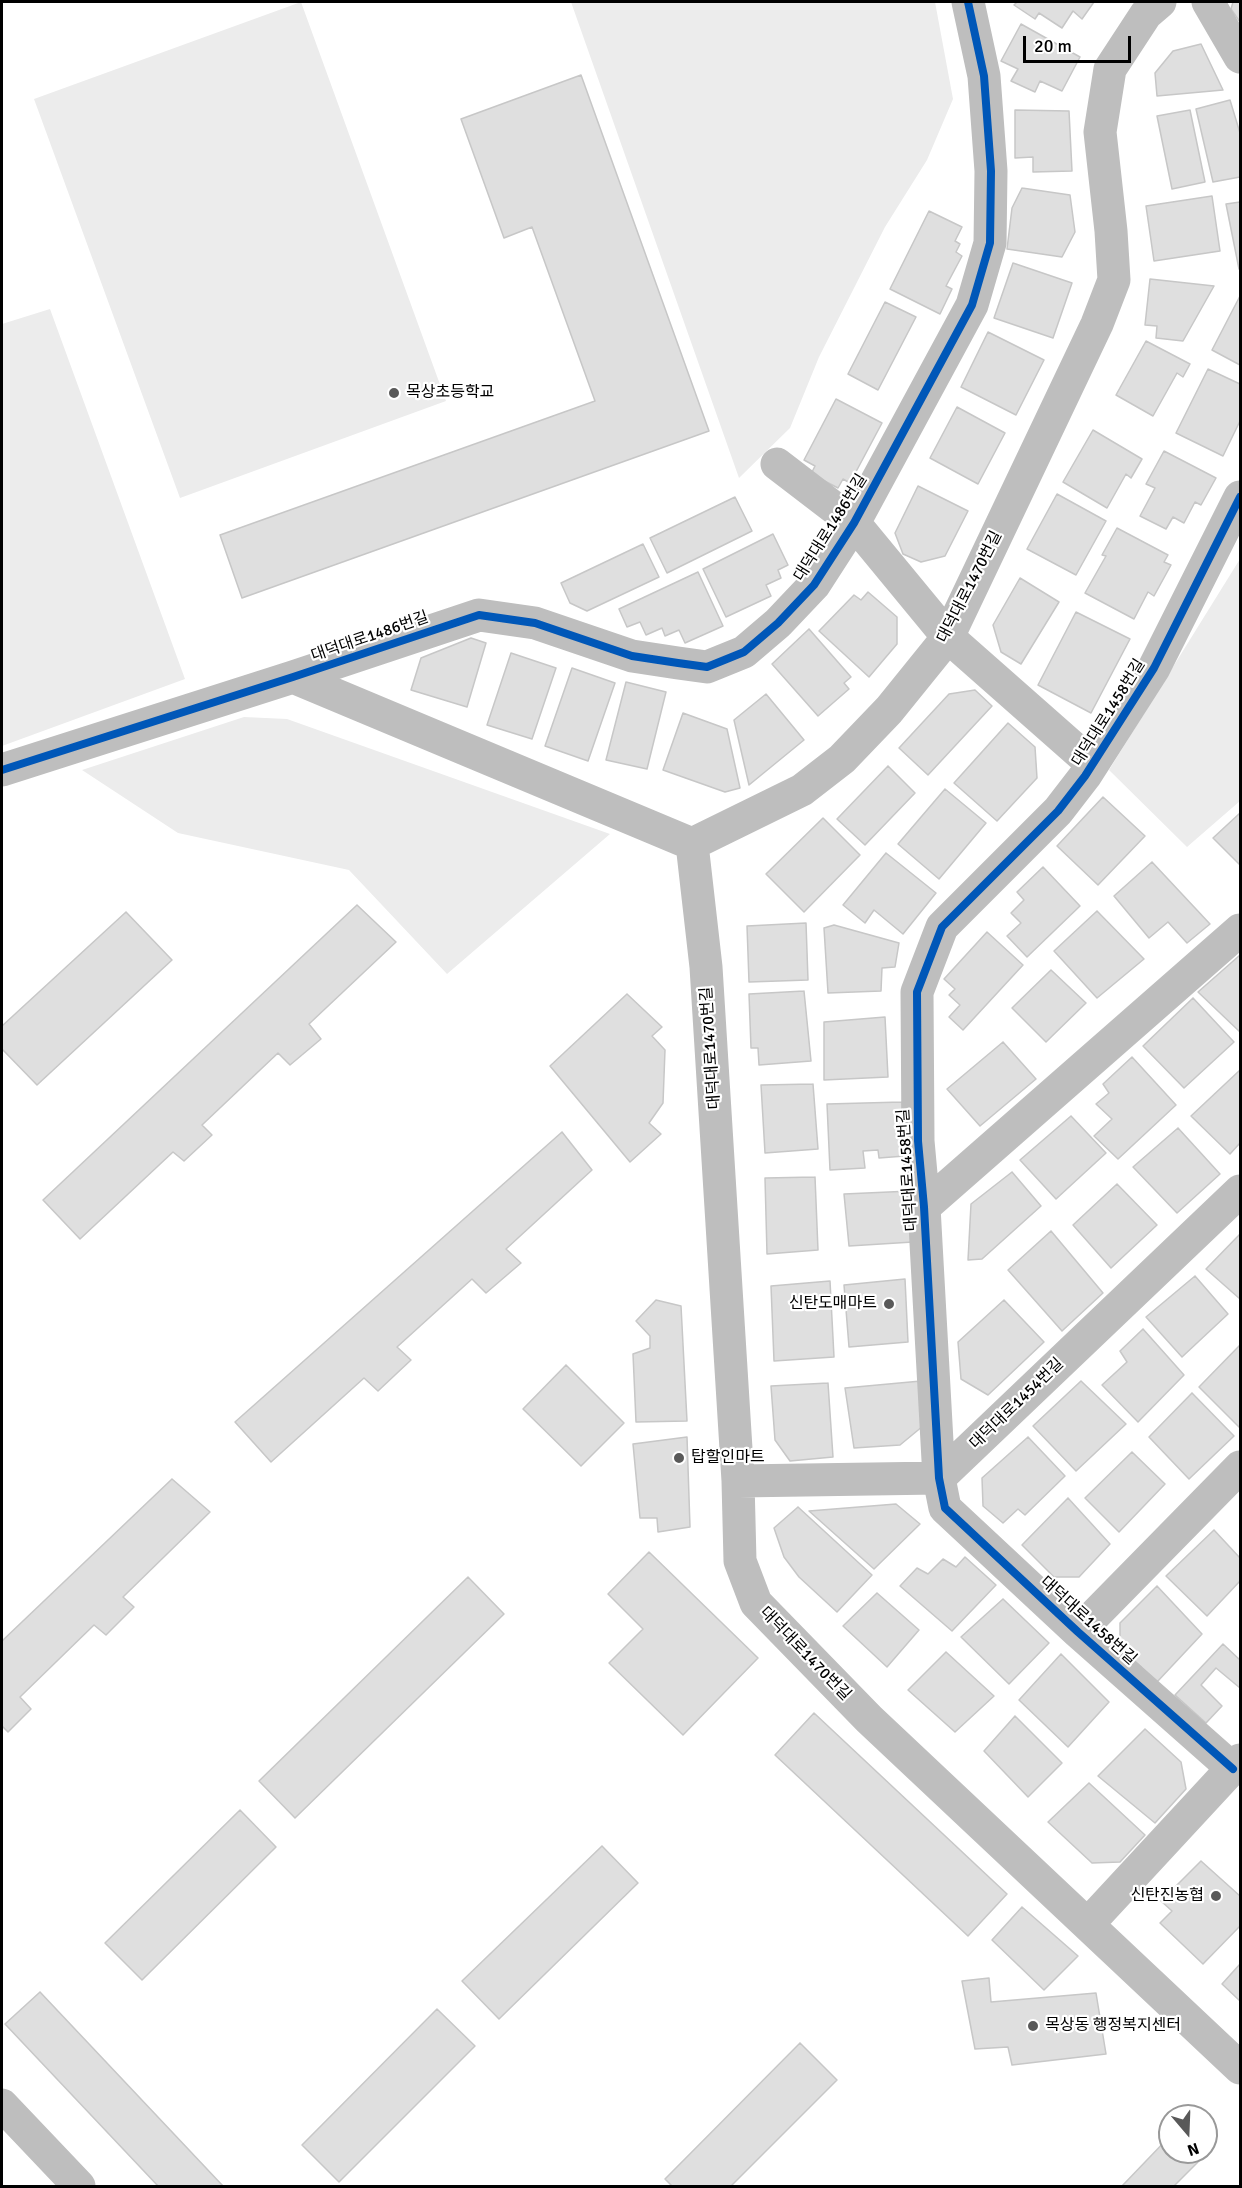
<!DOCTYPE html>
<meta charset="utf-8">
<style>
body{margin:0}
#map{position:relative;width:1242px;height:2188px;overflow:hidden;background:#fff;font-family:Signika,sans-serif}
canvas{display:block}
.frame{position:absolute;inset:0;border:3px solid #000;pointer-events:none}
.north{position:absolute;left:1158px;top:2104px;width:60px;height:60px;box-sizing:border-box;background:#fff;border:2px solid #999;border-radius:50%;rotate:161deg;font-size:16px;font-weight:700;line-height:24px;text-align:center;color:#000}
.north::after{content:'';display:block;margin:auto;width:21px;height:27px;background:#595959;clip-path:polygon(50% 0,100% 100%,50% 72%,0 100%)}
.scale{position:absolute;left:1023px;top:36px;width:108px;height:27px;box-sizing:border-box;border:3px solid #000;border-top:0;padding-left:8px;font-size:18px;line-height:21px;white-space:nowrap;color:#000;-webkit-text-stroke:4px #fff;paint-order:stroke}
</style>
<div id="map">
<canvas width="1242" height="2188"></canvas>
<div class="frame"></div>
<div class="north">N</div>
<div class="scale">20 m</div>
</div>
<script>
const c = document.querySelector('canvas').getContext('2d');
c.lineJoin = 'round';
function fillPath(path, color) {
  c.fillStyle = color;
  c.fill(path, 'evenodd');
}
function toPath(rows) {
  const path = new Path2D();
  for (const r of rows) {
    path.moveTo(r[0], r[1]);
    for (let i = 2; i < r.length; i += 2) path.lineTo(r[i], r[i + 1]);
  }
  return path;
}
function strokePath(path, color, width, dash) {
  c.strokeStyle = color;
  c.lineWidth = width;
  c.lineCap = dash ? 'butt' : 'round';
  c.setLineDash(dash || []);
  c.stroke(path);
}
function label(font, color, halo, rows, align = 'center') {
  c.font = font + ' Signika,"Noto Sans KR",sans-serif';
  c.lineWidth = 4.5;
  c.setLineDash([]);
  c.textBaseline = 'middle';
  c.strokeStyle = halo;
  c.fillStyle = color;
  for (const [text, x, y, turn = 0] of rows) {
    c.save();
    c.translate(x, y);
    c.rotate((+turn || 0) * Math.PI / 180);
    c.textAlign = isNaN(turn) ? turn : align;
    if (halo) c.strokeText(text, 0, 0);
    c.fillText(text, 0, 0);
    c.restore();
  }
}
fillPath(toPath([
 [301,2,446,401,180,498,34,99],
 [571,2,935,2,953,99,927,160,885,227,819,357,790,428,739,478],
 [50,309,185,679,2,746,2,324],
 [1240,559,1240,801,1187,847,1109,770],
 [244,717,287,719,610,834,447,974,349,870,178,833,82,770]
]), '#ececec');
const building = toPath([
 [1017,2,1094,2,1082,19,1073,11,1062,28,1039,13,1035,19,1014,5,1017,2],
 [1233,2,1240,2,1240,22,1231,9,1233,2],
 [1021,24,1080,57,1062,91,1040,81,1035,92,1011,81,1018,69,1001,61,1021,24],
 [1201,44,1223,90,1157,96,1155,73,1173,51,1201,44],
 [581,75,709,431,242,598,220,535,595,401,532,227,504,238,461,119,581,75],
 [1230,100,1240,133,1240,177,1213,182,1196,109,1230,100],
 [1015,110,1069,111,1072,171,1033,172,1033,157,1015,158,1015,110],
 [1190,110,1205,182,1172,189,1157,116,1190,110],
 [1022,188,1070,195,1075,232,1062,257,1007,249,1012,208,1022,188],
 [1212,196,1220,251,1154,261,1146,206,1212,196],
 [1240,202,1240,268,1239,269,1226,204,1240,202],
 [929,211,962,227,955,241,960,244,956,252,962,256,946,286,952,289,940,314,890,289,929,211],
 [1013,263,1072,283,1053,338,994,318,1013,263],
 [1150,279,1214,286,1183,341,1156,338,1157,326,1145,325,1150,279],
 [1240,296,1240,365,1212,350,1240,296],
 [885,302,916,317,878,390,848,374,885,302],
 [988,332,1044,360,1016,415,961,387,988,332],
 [1146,341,1190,364,1183,377,1177,373,1153,416,1116,395,1146,341],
 [1208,369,1240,384,1240,421,1223,456,1176,433,1208,369],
 [836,399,882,423,850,483,843,479,838,488,811,474,815,466,804,460,836,399],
 [957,407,1005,433,978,484,930,458,957,407],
 [1093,430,1142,459,1131,478,1126,474,1107,508,1063,482,1093,430],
 [1164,451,1216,478,1201,505,1195,502,1184,523,1173,517,1166,529,1140,516,1155,488,1146,484,1164,451],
 [918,486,968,511,945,556,921,562,903,554,895,533,918,486],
 [1057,494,1106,521,1076,575,1027,549,1057,494],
 [735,497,752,531,667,573,650,538,735,497],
 [1117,528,1168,555,1164,562,1171,565,1154,596,1148,592,1134,619,1085,593,1106,556,1102,555,1117,528],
 [773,534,788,565,778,570,781,578,766,585,771,596,726,617,703,569,773,534],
 [643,544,659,577,587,611,570,603,561,583,643,544],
 [698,572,723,626,685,643,679,630,665,636,662,628,646,635,640,622,627,627,619,609,698,572],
 [1020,578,1059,602,1021,664,1001,652,993,625,1020,578],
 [868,592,897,617,897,644,869,677,819,631,854,595,861,600,868,592],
 [1076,612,1130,639,1091,713,1038,685,1076,612],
 [809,629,851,677,844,683,849,689,818,716,772,664,809,629],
 [471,638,486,643,467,707,411,690,421,658,471,638],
 [511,653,556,668,532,739,487,725,511,653],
 [572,668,615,683,588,761,545,746,572,668],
 [626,682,666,692,647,769,606,760,626,682],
 [975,690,992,706,928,775,899,748,949,694,975,690],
 [766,694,804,740,749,785,734,720,766,694],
 [683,713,727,729,740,788,725,792,663,770,683,713],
 [1008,723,1035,747,1037,778,997,821,954,783,1008,723],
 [888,766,915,793,865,845,837,819,888,766],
 [945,789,986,823,939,879,898,844,945,789],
 [1103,797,1145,836,1098,885,1057,846,1103,797],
 [1240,813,1240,865,1213,838,1240,813],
 [823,818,860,855,804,912,766,874,823,818],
 [886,853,936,893,903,934,874,910,865,923,843,905,886,853],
 [1152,862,1210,924,1187,943,1168,922,1149,938,1114,896,1152,862],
 [1043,867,1080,906,1027,957,1007,936,1021,923,1011,913,1024,900,1017,892,1043,867],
 [357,905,396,942,309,1024,321,1039,290,1065,278,1053,202,1125,212,1135,184,1161,173,1152,80,1239,43,1200,357,905],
 [1097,911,1144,959,1097,998,1054,951,1097,911],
 [126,912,172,960,37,1085,2,1049,2,1026,126,912],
 [806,923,808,980,749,982,747,926,806,923],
 [834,925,899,943,895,967,882,968,881,991,828,993,824,928,834,925],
 [987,932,1023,965,963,1030,949,1017,960,1005,949,995,955,989,944,979,987,932],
 [1240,955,1240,1032,1198,992,1240,955],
 [1051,970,1086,1003,1046,1042,1012,1008,1051,970],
 [804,991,811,1061,759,1065,758,1048,751,1048,749,994,804,991],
 [627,994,662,1027,652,1036,665,1050,663,1103,649,1123,661,1134,630,1162,550,1066,627,994],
 [1193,998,1234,1042,1184,1088,1143,1046,1193,998],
 [885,1017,888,1077,824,1080,824,1022,885,1017],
 [1003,1042,1036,1079,980,1126,947,1089,1003,1042],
 [1132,1057,1176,1105,1118,1159,1094,1136,1112,1119,1096,1104,1109,1093,1103,1084,1132,1057],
 [1240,1070,1240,1143,1230,1154,1191,1116,1240,1070],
 [813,1084,818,1149,765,1153,761,1085,813,1084],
 [902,1102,905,1156,879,1158,878,1150,863,1151,865,1168,830,1170,827,1104,902,1102],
 [1071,1116,1106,1153,1056,1199,1020,1160,1071,1116],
 [1178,1128,1220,1174,1177,1213,1133,1167,1178,1128],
 [562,1132,592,1170,506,1249,521,1263,486,1293,472,1279,397,1347,411,1360,378,1391,364,1378,271,1462,235,1422,562,1132],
 [1012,1172,1041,1206,982,1259,968,1260,971,1204,1012,1172],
 [815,1177,818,1250,767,1254,765,1178,815,1177],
 [1117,1184,1157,1225,1111,1268,1073,1225,1117,1184],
 [911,1191,913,1242,849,1246,844,1194,911,1191],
 [1051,1231,1103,1293,1062,1331,1008,1270,1051,1231],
 [1240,1234,1240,1299,1206,1269,1240,1234],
 [1195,1276,1228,1314,1182,1357,1146,1317,1195,1276],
 [905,1279,908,1342,849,1347,844,1285,905,1279],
 [830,1281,834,1357,774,1361,771,1286,830,1281],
 [656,1300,681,1306,687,1421,636,1422,633,1354,650,1348,650,1336,636,1321,656,1300],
 [1004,1300,1044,1342,988,1395,961,1379,958,1342,1004,1300],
 [1143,1329,1184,1375,1138,1422,1102,1385,1127,1362,1120,1351,1143,1329],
 [1240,1345,1240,1428,1199,1387,1240,1345],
 [566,1365,624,1423,581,1466,523,1409,566,1365],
 [921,1381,923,1426,900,1445,854,1448,845,1388,921,1381],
 [1081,1381,1126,1424,1076,1471,1033,1426,1081,1381],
 [828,1383,833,1457,790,1461,775,1440,771,1386,828,1383],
 [1192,1393,1234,1436,1189,1479,1149,1437,1192,1393],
 [687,1437,690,1527,658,1532,657,1518,640,1518,633,1444,687,1437],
 [1028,1437,1065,1476,1025,1515,1018,1509,1003,1523,983,1506,982,1478,1028,1437],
 [1132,1452,1165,1484,1119,1532,1085,1498,1132,1452],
 [172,1479,210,1512,123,1597,134,1607,106,1635,94,1625,20,1697,31,1709,8,1732,2,1726,2,1641,172,1479],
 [1068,1498,1110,1544,1079,1577,1054,1577,1022,1545,1068,1498],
 [896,1504,920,1524,874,1569,809,1511,896,1504],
 [798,1507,872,1575,837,1612,799,1577,784,1557,774,1528,798,1507],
 [1214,1530,1240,1558,1240,1581,1207,1616,1166,1576,1214,1530],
 [649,1552,758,1658,683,1735,609,1663,643,1629,608,1594,649,1552],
 [965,1557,996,1585,952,1631,900,1586,917,1568,928,1574,943,1559,956,1567,965,1557],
 [468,1577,504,1614,295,1818,259,1781,468,1577],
 [1157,1586,1202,1634,1157,1682,1120,1647,1120,1623,1157,1586],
 [877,1593,919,1630,887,1667,843,1626,877,1593],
 [1003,1599,1049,1643,1009,1684,961,1637,1003,1599],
 [1223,1644,1240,1660,1240,1688,1216,1668,1201,1685,1222,1706,1206,1723,1175,1695,1223,1644],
 [946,1652,994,1696,955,1732,908,1690,946,1652],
 [1061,1654,1109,1702,1068,1747,1019,1700,1061,1654],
 [814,1713,1007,1894,968,1936,775,1755,814,1713],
 [1015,1716,1062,1763,1028,1797,984,1751,1015,1716],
 [1145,1729,1181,1762,1186,1789,1155,1823,1098,1776,1145,1729],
 [1089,1783,1145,1835,1120,1862,1092,1863,1048,1822,1089,1783],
 [240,1810,276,1847,142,1980,105,1943,240,1810],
 [602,1846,638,1883,499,2019,462,1981,602,1846],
 [1201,1861,1240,1896,1240,1926,1203,1964,1160,1923,1172,1911,1161,1901,1201,1861],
 [1022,1907,1078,1956,1044,1990,992,1940,1022,1907],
 [1240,1964,1240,2001,1222,1984,1240,1964],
 [989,1978,991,2002,1096,1993,1106,2054,1012,2065,1008,2047,975,2049,962,1981,989,1978],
 [40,1992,223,2186,158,2186,5,2024,40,1992],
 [437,2009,475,2046,339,2182,302,2145,437,2009],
 [800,2043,837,2080,731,2186,672,2186,665,2179,800,2043],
 [1170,2136,1170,2152,1207,2153,1174,2186,1122,2186,1170,2136]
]);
fillPath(building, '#dfdfdf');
strokePath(building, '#c7c7c7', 1.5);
strokePath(toPath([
 [1208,2,1240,57],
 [777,464,854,523,948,637,1092,764],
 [293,677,692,844],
 [2,770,293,677,479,615,535,623,632,656,678,663,707,667,744,652,778,623,814,585,854,523,972,305,990,243,991,171,984,76,968,2],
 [692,844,706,967,738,1481,740,1561,756,1603,869,1719,1240,2068],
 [692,844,802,790,842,759,889,710,948,637,1097,324,1114,280,1111,231,1100,132,1110,69,1146,14,1160,2],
 [924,1207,1240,930],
 [738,1481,939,1478,1240,1191],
 [1078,1632,1240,1467],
 [1233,1769,1078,1632,945,1508,939,1478,924,1207,918,1141,917,992,942,927,1058,811,1085,776,1154,668,1240,497],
 [1088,1924,1240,1760],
 [2,2105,79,2186]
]), '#bebebe', 33);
strokePath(toPath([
 [2,770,293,677,479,615,535,623,632,656,678,663,707,667,744,652,778,623,814,585,854,523,972,305,990,243,991,171,984,76,968,2],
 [1233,1769,1078,1632,945,1508,939,1478,924,1207,918,1141,917,992,942,927,1058,811,1085,776,1154,668,1240,497]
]), '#0057b8', 8);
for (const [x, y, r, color] of [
 [394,393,6,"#595959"],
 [889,1304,6,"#595959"],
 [679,1458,6,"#595959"],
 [1216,1896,6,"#595959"],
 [1033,2026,6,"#595959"]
]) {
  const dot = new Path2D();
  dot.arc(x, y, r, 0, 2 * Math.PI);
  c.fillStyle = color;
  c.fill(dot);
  strokePath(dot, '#fff', 2);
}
label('16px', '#000', '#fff', [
 ["목상초등학교",406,393],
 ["신탄도매마트",877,1304,"right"],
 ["탑할인마트",691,1458],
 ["신탄진농협",1204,1896,"right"],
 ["목상동 행정복지센터",1045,2026]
], 'left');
label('16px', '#000', '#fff', [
 ["대덕대로1486번길",831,528,-58],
 ["대덕대로1470번길",970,587,-63],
 ["대덕대로1486번길",370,637,-19],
 ["대덕대로1458번길",1109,713,-58],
 ["대덕대로1470번길",711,1048,-94],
 ["대덕대로1458번길",908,1170,-94],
 ["대덕대로1454번길",1017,1404,-44],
 ["대덕대로1458번길",1088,1621,42],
 ["대덕대로1470번길",805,1654,46]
]);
</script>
